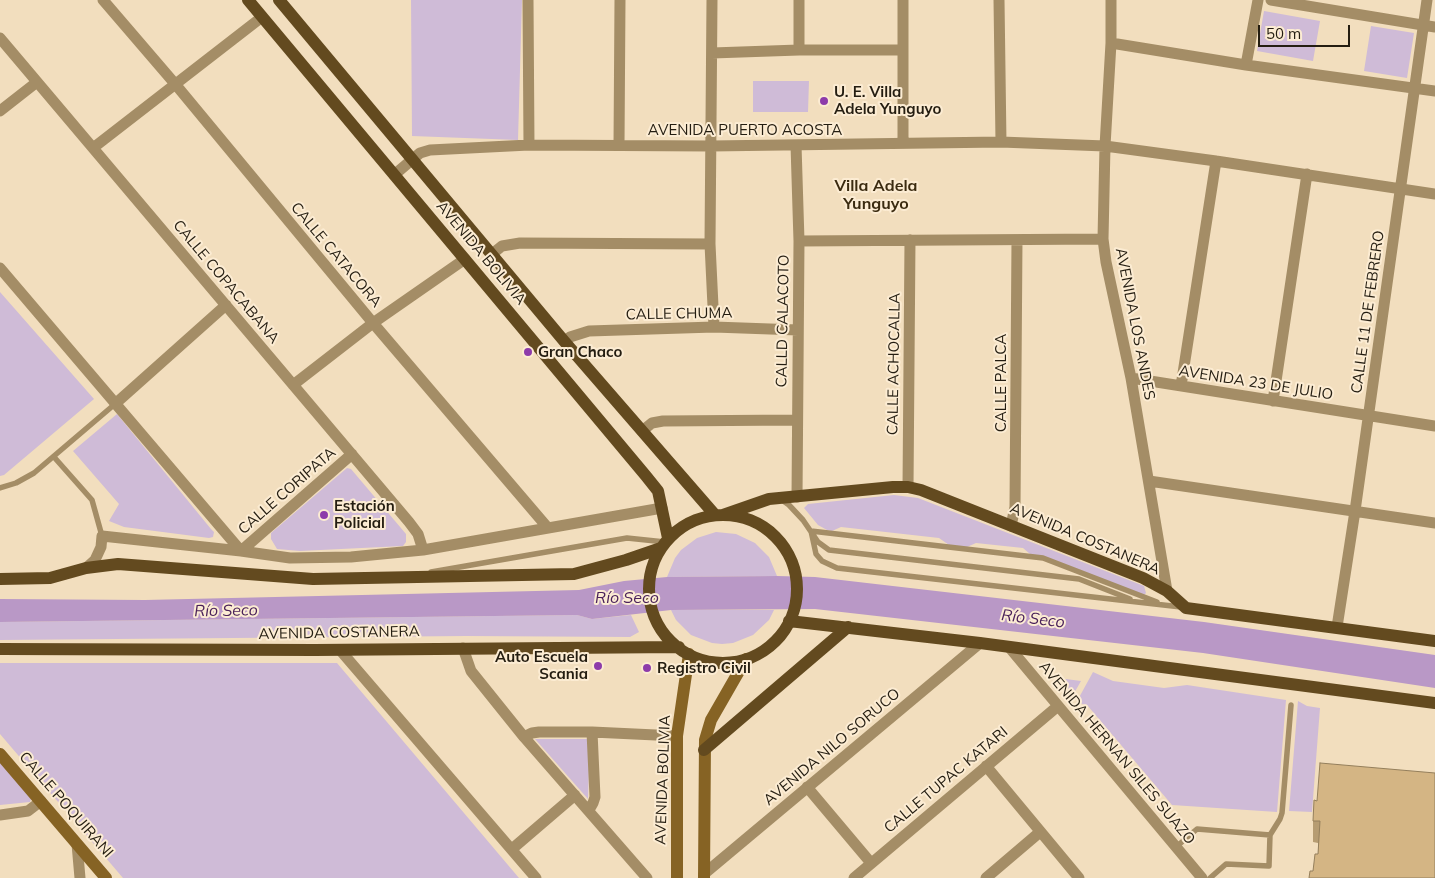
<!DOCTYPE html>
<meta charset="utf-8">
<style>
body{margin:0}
#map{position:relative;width:1435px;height:878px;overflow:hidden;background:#f2debe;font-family:Mulish,sans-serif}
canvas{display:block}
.scale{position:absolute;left:1258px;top:25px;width:92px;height:22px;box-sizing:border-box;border:2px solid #241d11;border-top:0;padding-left:6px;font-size:15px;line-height:18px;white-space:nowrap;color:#241d11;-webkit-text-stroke:4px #fcecd3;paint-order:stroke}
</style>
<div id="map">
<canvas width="1435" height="878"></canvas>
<div class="scale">50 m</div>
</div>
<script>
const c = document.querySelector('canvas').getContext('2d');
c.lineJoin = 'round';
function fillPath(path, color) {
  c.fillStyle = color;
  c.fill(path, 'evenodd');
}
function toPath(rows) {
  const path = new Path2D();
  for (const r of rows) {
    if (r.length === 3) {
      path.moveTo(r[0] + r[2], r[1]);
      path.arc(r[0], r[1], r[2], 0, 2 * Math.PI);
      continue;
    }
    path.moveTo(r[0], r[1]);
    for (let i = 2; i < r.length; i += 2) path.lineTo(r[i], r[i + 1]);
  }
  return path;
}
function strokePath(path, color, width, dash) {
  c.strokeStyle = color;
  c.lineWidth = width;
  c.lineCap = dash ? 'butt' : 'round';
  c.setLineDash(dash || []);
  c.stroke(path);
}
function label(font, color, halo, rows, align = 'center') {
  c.font = font + ' Mulish,sans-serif';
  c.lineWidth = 4;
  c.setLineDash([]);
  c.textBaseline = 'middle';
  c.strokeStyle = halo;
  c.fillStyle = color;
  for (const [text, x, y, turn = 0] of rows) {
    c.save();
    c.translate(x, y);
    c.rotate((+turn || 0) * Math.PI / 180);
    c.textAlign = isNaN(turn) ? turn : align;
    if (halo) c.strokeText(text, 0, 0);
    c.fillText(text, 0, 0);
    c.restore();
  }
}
fillPath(toPath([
 [411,0,522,0,518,140,412,136],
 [1264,11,1320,21,1313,61,1257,51],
 [1371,26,1414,33,1407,78,1364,71],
 [753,81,809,81,808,112,753,112],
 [0,292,94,399,4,475,0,476],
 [117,414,211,529,214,532,213,537,209,538,124,527,109,521,119,504,73,451],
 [347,468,351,469,406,534,406,542,403,546,300,551,277,549,271,539,271,533],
 [894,495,918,498,1144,586,1146,593,1144,595,1030,554,1023,548,976,543,967,547,949,545,939,538,841,527,832,531,827,530,818,525,804,508,808,504],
 [716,532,736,534,755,543,769,557,777,576,667,577,675,558,681,550,697,538],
 [671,610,774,610,769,620,753,635,733,643,722,644,712,643,691,635,676,620],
 [577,615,592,619,631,615,639,632,630,637,467,636,0,640,0,622],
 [0,663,337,663,519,878,123,878,0,734],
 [1093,672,1113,681,1164,688,1187,685,1286,700,1277,812,1172,805,1087,705,1076,703],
 [1058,678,1081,681,1073,695],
 [1298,701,1307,706,1320,708,1312,812,1289,811],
 [535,739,590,739,588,799],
 [0,762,31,799,30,802,0,805]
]), '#cfbbd7');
fillPath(toPath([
 [777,576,815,577,1204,622,1435,655,1435,688,1203,653,815,609,671,610,592,619,577,615,0,622,0,599,145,600,579,590,624,581,667,577]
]), '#b998c6');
strokePath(toPath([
 [54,457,92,500,102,536],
 [0,488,16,483,34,473,115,404],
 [782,500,789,505,803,520,818,542,829,550,1079,579,1130,599],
 [811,531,816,554,822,561,837,568,1181,607],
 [811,531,1043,558,1157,602],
 [431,572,627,538,665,542],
 [1270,835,1280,819,1282,813,1291,705],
 [1176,847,1197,829,1270,835,1269,866,1226,864,1210,878]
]), '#a48d66', 5.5);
strokePath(toPath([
 [103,0,176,85,373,323,548,528],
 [528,0,529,145],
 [712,0,710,244,714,327],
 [799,0,799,50],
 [999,0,1001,142],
 [1111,0,1111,43,1105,146,1103,239,1106,262,1131,378,1167,591],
 [1271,0,1435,27],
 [0,38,409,522,418,534,423,550],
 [1111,43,1246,65,1435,91],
 [712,53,799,50,902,50],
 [1246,65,1258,0],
 [0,111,37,82],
 [903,143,903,0],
 [619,145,620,0],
 [796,145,799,241,797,497],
 [93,148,262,17],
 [394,175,420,153,430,150,529,145,711,146,1001,142,1105,146,1216,161,1435,194],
 [799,241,1103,239],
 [492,254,502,246,520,243,710,244],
 [0,268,241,551],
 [564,341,570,337,589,331,714,327,798,330],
 [1131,378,1435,426],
 [293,385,373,323,465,259],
 [1181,386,1216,161],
 [1273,401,1307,174],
 [115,404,226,305],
 [642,431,652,423,663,421,796,420],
 [1149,481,1435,523],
 [908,487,910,240],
 [1011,526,1015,507,1017,240],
 [241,551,352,454],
 [86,568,95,560,101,547,102,536,241,551,290,558,351,557,423,550,662,508],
 [1337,627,1355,511,1427,0],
 [1009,647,1202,878],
 [463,648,471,671,524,737,647,878],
 [340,650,536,878],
 [524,737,532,733,539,732,592,732,677,736],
 [986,766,1079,878],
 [807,787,871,863],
 [589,810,593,803,595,797,592,732],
 [0,815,28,811,41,801],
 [77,844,80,878],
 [512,849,575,795],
 [704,874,980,643],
 [854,878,1058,706],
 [986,878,1040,832]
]), '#a48d66', 11);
strokePath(toPath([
 [0,754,106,878],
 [677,878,677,736,689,654],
 [704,878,705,740,711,720,746,659]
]), '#866324', 12);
strokePath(toPath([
 [248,0,646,476,658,491,668,538],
 [279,0,564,341,715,515],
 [723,515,769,499,893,487,908,487,921,490,1143,578,1167,591,1186,608,1435,641],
 [723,589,74],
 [0,579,50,578,86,568,118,564,313,579,574,574,626,560,661,548],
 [789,621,980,643,1435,703],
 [0,649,315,650,679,647],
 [704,750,848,627]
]), '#634a1f', 12);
fillPath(toPath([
 [1435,773,1313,871,1318,854,1318,843,1313,842,1313,821,1317,801]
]), '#b69c72');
const building = toPath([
 [1320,763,1435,773,1435,878,1309,878,1310,871,1313,871,1315,854,1318,854,1320,821,1313,821,1314,800,1317,801,1320,763]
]);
fillPath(building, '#d4b584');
strokePath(building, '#947f5c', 1);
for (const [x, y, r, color] of [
 [824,101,5,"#8d3baa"],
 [528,352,5,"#8d3baa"],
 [324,515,5,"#8d3baa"],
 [598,666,5,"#8d3baa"],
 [647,668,5,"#8d3baa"]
]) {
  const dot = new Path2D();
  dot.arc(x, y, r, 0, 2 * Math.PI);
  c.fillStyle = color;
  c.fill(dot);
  strokePath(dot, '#fcecd3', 2);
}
label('bold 15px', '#241d11', '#fcecd3', [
 ["U. E. Villa",834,92],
 ["Adela Yunguyo",834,109],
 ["Gran Chaco",538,352],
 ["Estación",334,506],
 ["Policial",334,523],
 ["Auto Escuela",588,657,"right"],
 ["Scania",588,674,"right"],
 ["Registro Civil",657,668]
], 'left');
label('15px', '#241d11', '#fcecd3', [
 ["AVENIDA PUERTO ACOSTA",745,130],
 ["AVENIDA BOLIVIA",481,253,50],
 ["CALLE CATACORA",336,255,50],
 ["CALLE COPACABANA",226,282,50],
 ["CALLE 11 DE FEBRERO",1368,312,-82],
 ["CALLE CHUMA",679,314,-1],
 ["CALLD CALACOTO",783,321,-89],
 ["AVENIDA LOS ANDES",1135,324,79],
 ["CALLE ACHOCALLA",894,364,-89],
 ["CALLE PALCA",1001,383,-90],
 ["AVENIDA 23 DE JULIO",1256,383,9],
 ["CALLE CORIPATA",287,491,-41],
 ["AVENIDA COSTANERA",1085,539,23],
 ["AVENIDA COSTANERA",339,633,-1],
 ["AVENIDA NILO SORUCO",832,747,-40],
 ["AVENIDA HERNAN SILES SUAZO",1117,753,50],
 ["AVENIDA BOLIVIA",663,780,-88],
 ["CALLE TUPAC KATARI",946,780,-40],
 ["CALLE POQUIRANI",66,805,49]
]);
label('bold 16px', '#3b2b10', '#fcecd3', [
 ["Villa Adela",876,186],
 ["Yunguyo",876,204]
]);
label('italic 16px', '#4a215a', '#fcecd3', [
 ["Río Seco",627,598],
 ["Río Seco",226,611,-1],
 ["Río Seco",1033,619,7]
]);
</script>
